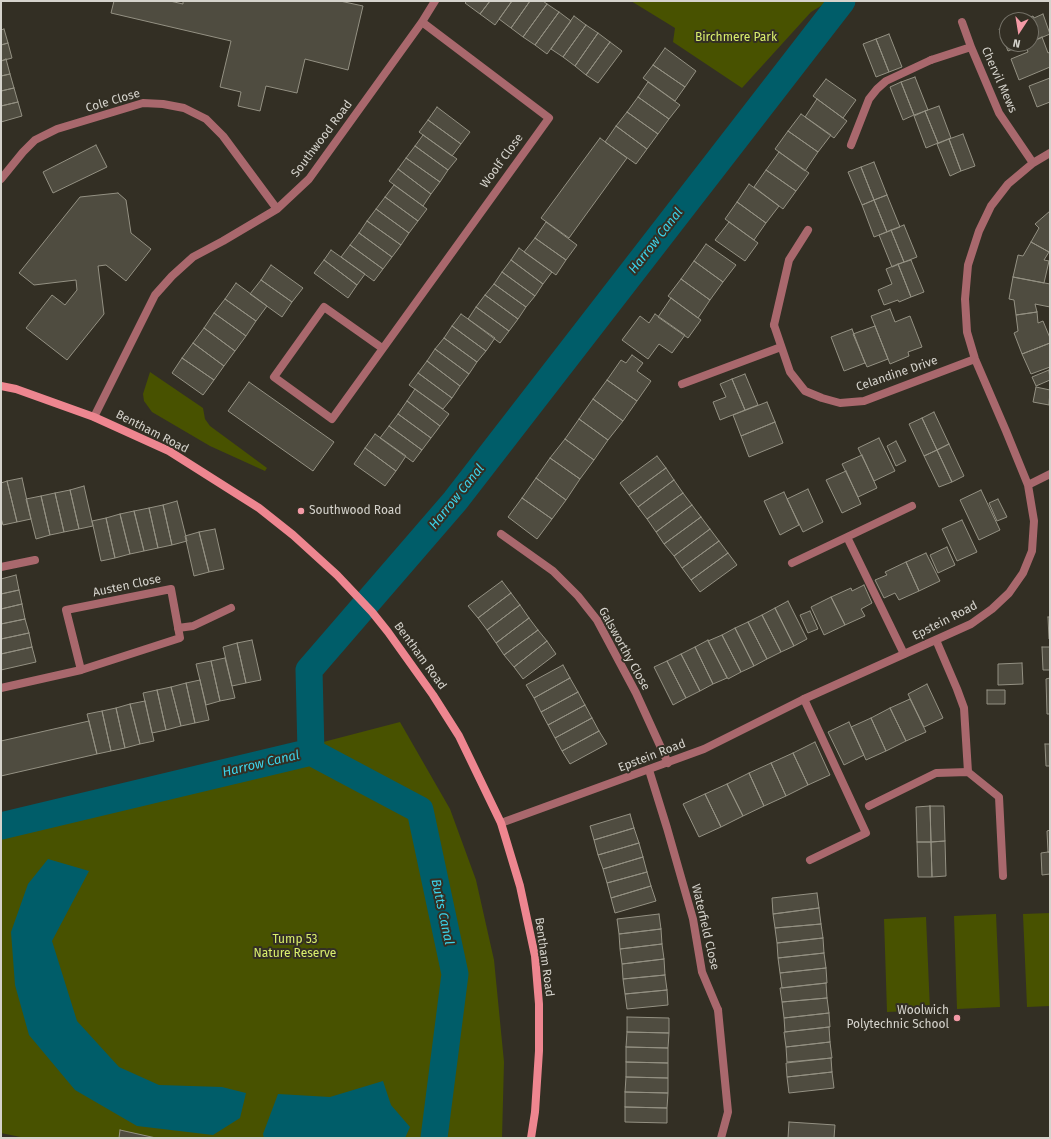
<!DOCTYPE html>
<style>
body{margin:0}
#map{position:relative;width:1051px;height:1139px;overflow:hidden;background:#332f24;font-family:"Fira Sans",sans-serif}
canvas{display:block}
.frame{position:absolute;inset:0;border:2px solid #d5d3cc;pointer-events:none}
.north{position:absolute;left:999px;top:12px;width:40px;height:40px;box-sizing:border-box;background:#332f24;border:1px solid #747167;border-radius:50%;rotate:192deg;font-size:11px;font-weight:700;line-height:16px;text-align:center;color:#d5d3cc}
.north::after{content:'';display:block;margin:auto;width:14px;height:18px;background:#f49aa6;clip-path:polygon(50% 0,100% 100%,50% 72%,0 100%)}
</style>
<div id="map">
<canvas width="1051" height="1139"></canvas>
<div class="frame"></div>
<div class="north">N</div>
</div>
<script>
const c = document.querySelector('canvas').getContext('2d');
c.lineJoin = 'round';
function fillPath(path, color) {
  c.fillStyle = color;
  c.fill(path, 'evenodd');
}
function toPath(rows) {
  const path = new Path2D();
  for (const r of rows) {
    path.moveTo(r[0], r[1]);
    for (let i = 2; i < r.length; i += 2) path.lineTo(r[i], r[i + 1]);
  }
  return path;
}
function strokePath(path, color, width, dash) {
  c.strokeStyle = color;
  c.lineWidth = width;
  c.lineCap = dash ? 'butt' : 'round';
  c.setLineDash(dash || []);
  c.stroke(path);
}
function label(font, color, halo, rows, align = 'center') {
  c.font = font + ' "Fira Sans",sans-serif';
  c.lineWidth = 4;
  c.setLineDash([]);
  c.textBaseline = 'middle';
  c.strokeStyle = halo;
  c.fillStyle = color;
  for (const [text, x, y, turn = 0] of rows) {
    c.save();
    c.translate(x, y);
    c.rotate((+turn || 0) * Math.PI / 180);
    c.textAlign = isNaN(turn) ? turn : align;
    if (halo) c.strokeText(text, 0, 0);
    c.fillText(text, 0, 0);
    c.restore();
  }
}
fillPath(toPath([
 [631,1,829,1,811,12,742,88,673,42,675,28],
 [150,372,203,408,205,419,210,426,267,468,265,471,210,446,152,412,144,401,143,394],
 [400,722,450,809,476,880,494,960,504,1062,502,1138,25,1138,1,1133,1,826],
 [1050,913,1050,1006,1027,1007,1023,914],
 [996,914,1000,1007,957,1009,954,916],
 [926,917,930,1010,887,1012,884,919]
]), '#485200');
fillPath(toPath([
 [48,859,89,871,52,941,77,1021,119,1067,159,1085,222,1087,246,1093,240,1118,213,1135,137,1126,75,1090,29,1035,15,985,11,932,28,884],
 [383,1081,391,1105,410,1127,405,1138,264,1138,263,1134,278,1094,330,1097]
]), '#005d69');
strokePath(toPath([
 [311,752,309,670,455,501,842,1],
 [311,752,420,810,455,974,434,1138],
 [1,826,311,752]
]), '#005d69', 27);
const building = toPath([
 [114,1,170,1,183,4,183,1,340,1,363,6,348,70,305,59,297,93,266,86,260,111,238,106,241,92,220,87,231,41,111,13,114,1],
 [467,1,490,1,480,14,465,3,467,1],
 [490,1,512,1,495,25,480,14,490,1],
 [512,1,530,1,511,28,499,19,512,1],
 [530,1,543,1,547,4,523,37,511,28,530,1],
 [547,4,559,12,535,45,523,37,547,4],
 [559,12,571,21,547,54,535,45,559,12],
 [1043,14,1050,34,1031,42,1031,20,1022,20,1033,16,1034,18,1043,14],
 [574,16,586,25,563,57,551,49,574,16],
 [586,25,598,33,575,66,563,57,586,25],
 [1007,26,1007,44,1025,44,1008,51,999,29,1007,26],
 [4,29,8,43,1,45,1,30,4,29],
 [598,33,610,42,586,75,575,66,598,33],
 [889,34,902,67,889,72,876,39,889,34],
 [1042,37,1048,53,1050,52,1050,67,1019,80,1011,59,1028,52,1025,44,1031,44,1031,42,1042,37],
 [876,39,889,72,876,77,863,44,876,39],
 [610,42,622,51,598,83,586,75,610,42],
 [8,43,12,58,1,61,1,45,8,43],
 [665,48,696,71,685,87,653,65,665,48],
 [6,59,10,74,1,76,1,61,6,59],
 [653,65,685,87,675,101,643,78,653,65],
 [10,74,14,88,1,91,1,76,10,74],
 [915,77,928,110,914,115,901,82,915,77],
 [1050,78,1050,102,1037,107,1029,86,1050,78],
 [826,79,856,100,843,118,813,96,826,79],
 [648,82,680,105,669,119,638,97,648,82],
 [901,82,914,115,903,120,890,87,901,82],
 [14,88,18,102,1,106,1,91,14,88],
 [638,97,669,119,658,134,627,112,638,97],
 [817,99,847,121,834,138,805,117,817,99],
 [18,102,22,116,1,122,1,106,18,102],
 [939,106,951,138,938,143,925,111,939,106],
 [437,107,470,132,461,144,428,120,437,107],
 [925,111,938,143,926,148,914,116,925,111],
 [627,112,658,134,647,149,616,126,627,112],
 [801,114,831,135,818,152,788,131,801,114],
 [428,120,461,144,452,156,419,132,428,120],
 [616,126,647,149,636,164,605,142,616,126],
 [788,131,818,152,805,171,775,149,788,131],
 [963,134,975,166,961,171,949,139,963,134],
 [423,135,457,159,448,170,415,146,423,135],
 [600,138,627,158,569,238,541,218,600,138],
 [949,139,961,171,950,176,937,144,949,139],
 [96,145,107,167,53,193,43,172,96,145],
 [415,146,448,170,440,182,406,158,415,146],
 [779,152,809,173,796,191,766,170,779,152],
 [406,158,440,182,431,194,398,169,406,158],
 [874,162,887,195,874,200,861,167,874,162],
 [861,167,874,200,862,205,848,172,861,167],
 [398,169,431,194,423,206,389,181,398,169],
 [766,170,796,191,783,209,754,187,766,170],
 [749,184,779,206,766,223,737,202,749,184],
 [394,185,427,209,418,221,385,197,394,185],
 [118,193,126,200,131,233,151,249,126,281,106,265,98,266,104,314,67,360,26,328,52,295,65,305,77,290,76,280,34,285,19,273,80,197,118,193],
 [887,195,900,227,887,232,874,200,887,195],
 [385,197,418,221,409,233,376,209,385,197],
 [874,200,887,232,874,237,862,205,874,200],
 [737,202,766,223,754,240,725,219,737,202],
 [376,209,409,233,401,245,367,221,376,209],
 [1050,211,1050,250,1049,252,1031,242,1039,228,1035,224,1050,211],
 [367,221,401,245,392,257,359,233,367,221],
 [546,222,577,245,566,260,535,238,546,222],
 [729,222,758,243,745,261,715,240,729,222],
 [904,225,917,257,904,262,891,230,904,225],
 [891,230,904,262,892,267,879,235,891,230],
 [359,233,392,257,383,269,350,245,359,233],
 [535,238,566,260,556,275,524,252,535,238],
 [1031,242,1049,252,1044,260,1049,261,1044,283,1013,277,1018,255,1023,256,1031,242],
 [706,244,736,265,723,282,694,261,706,244],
 [350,245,383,269,374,281,341,257,350,245],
 [519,248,552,272,543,284,511,260,519,248],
 [331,250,365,274,357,285,324,260,331,250],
 [324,260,357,285,348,298,314,273,324,260],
 [511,260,543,284,535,296,502,272,511,260],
 [911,260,924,292,911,297,898,264,911,260],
 [694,261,723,282,710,300,681,279,694,261],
 [898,264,911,297,899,302,898,300,884,305,878,290,892,284,886,269,898,264],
 [271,265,303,288,292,302,261,280,271,265],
 [502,272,535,296,526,307,494,284,502,272],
 [1013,277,1050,284,1050,307,1035,304,1037,312,1016,315,1014,300,1009,299,1013,277],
 [681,279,710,300,698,318,668,296,681,279],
 [261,280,292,302,282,317,250,294,261,280],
 [236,283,267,306,256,321,225,299,236,283],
 [494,284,526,307,518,319,485,295,494,284],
 [485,295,518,319,509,331,476,307,485,295],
 [671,298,701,320,688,338,658,317,671,298],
 [225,299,256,321,246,336,214,313,225,299],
 [476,307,509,331,500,343,468,319,476,307],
 [890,309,895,322,910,316,922,347,908,352,909,356,890,364,871,316,890,309],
 [1037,312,1038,323,1043,321,1050,338,1050,343,1022,354,1014,333,1018,331,1016,315,1037,312],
 [214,313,246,336,235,351,204,328,214,313],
 [461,314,495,338,486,351,452,326,461,314],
 [655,314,685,335,672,353,659,344,648,359,622,340,640,316,649,323,655,314],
 [452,326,486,351,477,362,444,338,452,326],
 [875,326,888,359,867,367,853,334,875,326],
 [204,328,235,351,224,366,193,343,204,328],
 [852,329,865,363,844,371,831,337,852,329],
 [444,338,477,362,469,374,435,349,444,338],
 [193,343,224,366,214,380,182,358,193,343],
 [1050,343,1050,367,1031,374,1022,354,1050,343],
 [435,349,469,374,460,386,427,361,435,349],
 [632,355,643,363,637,371,651,381,637,401,607,380,621,360,626,363,632,355],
 [182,358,214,380,203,395,172,373,182,358],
 [427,361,460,386,452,398,418,373,427,361],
 [1049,370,1050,380,1036,386,1032,377,1049,370],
 [418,373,452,398,443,409,409,385,418,373],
 [745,374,758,405,745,410,732,379,745,374],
 [732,379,745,410,720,420,713,402,726,397,720,384,732,379],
 [607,380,637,401,623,421,593,399,607,380],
 [249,382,334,442,313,471,228,411,249,382],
 [1036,387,1050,390,1049,405,1033,402,1036,387],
 [415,389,449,414,440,426,407,401,415,389],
 [593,399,623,421,608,440,579,419,593,399],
 [407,401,440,426,431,438,398,414,407,401],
 [767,402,775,422,741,436,733,415,767,402],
 [934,412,949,444,937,450,922,418,934,412],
 [398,414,431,438,422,450,389,426,398,414],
 [922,418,937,450,924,456,909,424,922,418],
 [579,419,608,440,594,460,565,439,579,419],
 [775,422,783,443,749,457,741,436,775,422],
 [389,426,422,450,413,462,380,438,389,426],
 [375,434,406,456,396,471,365,448,375,434],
 [879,438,895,471,874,481,858,448,879,438],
 [565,439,594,460,580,479,550,458,565,439],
 [896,441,906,461,896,466,887,446,896,441],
 [949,444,964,476,952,482,937,450,949,444],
 [365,448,396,471,385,486,354,464,365,448],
 [937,450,952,482,939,487,924,456,937,450],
 [862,455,877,488,858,497,842,464,862,455],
 [657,456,666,468,629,495,620,483,657,456],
 [550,458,580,479,566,500,536,478,550,458],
 [666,468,674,480,638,507,629,495,666,468],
 [846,471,861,504,842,513,826,480,846,471],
 [22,478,31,519,17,522,7,481,22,478],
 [536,478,566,500,552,519,522,498,536,478],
 [674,480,683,493,647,519,638,507,674,480],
 [7,481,17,522,3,525,1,518,1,483,7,481],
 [84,486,93,526,79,529,70,490,84,486],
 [808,489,823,522,803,532,787,499,808,489],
 [70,490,79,529,64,532,55,493,70,490],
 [981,490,1000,530,979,540,960,500,981,490],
 [784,492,799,525,780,535,764,501,784,492],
 [55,493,64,532,50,535,41,496,55,493],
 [683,493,692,505,656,532,647,519,683,493],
 [41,496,50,535,36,539,26,499,41,496],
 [522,498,552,519,537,539,508,517,522,498],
 [998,499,1007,517,997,521,989,503,998,499],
 [177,501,187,541,172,545,163,505,177,501],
 [163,505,172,545,158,548,149,508,163,505],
 [692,505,701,517,664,544,656,532,692,505],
 [149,508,158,548,144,551,134,511,149,508],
 [134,511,144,551,130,554,120,514,134,511],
 [120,514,130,554,115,558,106,518,120,514],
 [701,517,710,529,674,556,664,544,701,517],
 [106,518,115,558,101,561,92,521,106,518],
 [962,520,977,552,957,561,942,529,962,520],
 [215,529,224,569,209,572,199,532,215,529],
 [710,529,719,541,682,568,674,556,710,529],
 [199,532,209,572,194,576,185,536,199,532],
 [719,541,728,553,691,580,682,568,719,541],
 [947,547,955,565,938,573,930,555,947,547],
 [728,553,737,565,700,592,691,580,728,553],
 [926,553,940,581,919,591,906,562,926,553],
 [906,562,919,591,899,600,895,593,884,598,875,580,887,575,885,572,906,562],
 [16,575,19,590,1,594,1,579,16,575],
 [502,581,511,593,478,618,468,606,502,581],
 [864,585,872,603,861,609,865,616,845,625,831,597,851,588,852,591,864,585],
 [19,590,22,604,1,609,1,594,19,590],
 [511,593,520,605,487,630,478,618,511,593],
 [831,597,845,625,824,635,811,607,831,597],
 [788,601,807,639,794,646,775,608,788,601],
 [22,604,25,619,1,624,1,609,22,604],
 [520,605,529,618,496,643,487,630,520,605],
 [775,608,794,646,781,652,762,615,775,608],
 [810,611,818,629,808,633,800,615,810,611],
 [762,615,781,652,767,659,748,622,762,615],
 [1048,617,1050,617,1050,639,1049,639,1048,617],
 [529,618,538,630,504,655,496,643,529,618],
 [25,619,29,633,1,639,1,624,25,619],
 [748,622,767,659,754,666,735,628,748,622],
 [735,628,754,666,741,672,722,635,735,628],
 [538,630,547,641,514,667,504,655,538,630],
 [29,633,32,647,1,654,1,639,29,633],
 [722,635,741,672,728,679,708,641,722,635],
 [252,640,261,680,246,683,237,643,252,640],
 [708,640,727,678,713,684,695,647,708,640],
 [547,641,556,654,523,679,514,667,547,641],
 [237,643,246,683,232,686,223,647,237,643],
 [32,647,36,662,1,670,1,654,32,647],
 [695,647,713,684,700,691,681,654,695,647],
 [1042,647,1050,647,1050,670,1043,670,1042,647],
 [681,654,700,691,686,698,667,661,681,654],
 [225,658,235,698,220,701,211,661,225,658],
 [211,661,220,701,206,705,196,664,211,661],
 [667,661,686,698,673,705,654,667,667,661],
 [1022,663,1023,684,998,685,998,664,1022,663],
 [563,665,570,678,534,698,526,685,563,665],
 [570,678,578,692,541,712,534,698,570,678],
 [1050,678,1050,714,1047,714,1046,679,1050,678],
 [200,680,209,720,195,723,186,683,200,680],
 [186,683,195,723,181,726,171,687,186,683],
 [927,684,943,718,924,727,908,694,927,684],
 [171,687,181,726,166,730,157,690,171,687],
 [157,690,166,730,152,733,143,693,157,690],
 [987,690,1005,690,1005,704,987,704,987,690],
 [578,692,585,705,548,725,541,712,578,692],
 [910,699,926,732,906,741,890,708,910,699],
 [145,701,154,741,140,744,130,704,145,701],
 [130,704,140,744,125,748,116,708,130,704],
 [585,705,592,718,555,738,548,725,585,705],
 [116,708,125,748,111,751,102,711,116,708],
 [890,708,906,741,886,751,871,718,890,708],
 [102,711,111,751,97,754,87,714,102,711],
 [592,718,599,731,562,751,555,738,592,718],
 [871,718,886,751,866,760,851,727,871,718],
 [89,721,97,754,1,776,1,741,89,721],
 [849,722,864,755,844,765,828,732,849,722],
 [599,731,607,744,570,764,562,751,599,731],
 [815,742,830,775,808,785,793,753,815,742],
 [1045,744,1050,744,1050,766,1046,766,1045,744],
 [793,753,808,785,786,796,771,763,793,753],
 [771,763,786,796,764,806,749,773,771,763],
 [749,773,764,806,743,816,727,784,749,773],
 [727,784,743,816,721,827,705,794,727,784],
 [705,794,721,827,699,837,683,804,705,794],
 [930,806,944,806,945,841,931,842,930,806],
 [930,806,931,842,917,842,916,807,930,806],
 [630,814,634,828,594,840,590,826,630,814],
 [634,828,639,843,598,855,594,840,634,828],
 [1050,830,1050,852,1048,852,1047,831,1050,830],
 [945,841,946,876,932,877,931,842,945,841],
 [917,842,931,842,932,877,918,877,917,842],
 [639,843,643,857,603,869,598,855,639,843],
 [1048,852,1050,852,1050,874,1042,875,1041,853,1048,852],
 [643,857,647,872,607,883,603,869,643,857],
 [647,872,651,886,611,898,607,883,647,872],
 [651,886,656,901,615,913,611,898,651,886],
 [817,893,819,908,773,914,772,898,817,893],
 [819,908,821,924,775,928,773,914,819,908],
 [659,914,661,929,619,934,617,919,659,914],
 [821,924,823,938,777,943,775,928,821,924],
 [661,929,662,944,620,949,619,934,661,929],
 [823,938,824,953,778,958,777,943,823,938],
 [662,944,664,959,622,964,620,949,662,944],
 [824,953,826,968,780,973,778,958,824,953],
 [664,959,665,975,623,979,622,964,664,959],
 [826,968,827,983,782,988,780,973,826,968],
 [665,975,667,990,625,994,623,979,665,975],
 [826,983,827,998,782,1002,780,988,826,983],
 [667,990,668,1005,627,1009,625,994,667,990],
 [827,998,829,1013,784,1018,782,1002,827,998],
 [829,1013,830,1027,829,1027,785,1032,784,1018,829,1013],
 [627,1017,669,1018,669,1033,627,1032,627,1017],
 [829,1027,830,1042,786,1047,784,1032,829,1027],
 [627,1032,669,1033,668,1048,626,1047,627,1032],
 [830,1042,832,1058,787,1062,786,1047,830,1042],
 [626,1047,668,1048,668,1063,626,1062,626,1047],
 [831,1058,832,1072,787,1077,786,1063,831,1058],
 [626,1062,668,1063,668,1078,626,1077,626,1062],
 [832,1072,834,1088,789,1093,787,1077,832,1072],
 [626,1077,668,1078,668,1093,625,1092,626,1077],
 [625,1092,668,1093,667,1108,625,1107,625,1092],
 [625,1107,667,1108,667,1123,625,1122,625,1107],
 [789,1122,835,1125,834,1138,788,1138,789,1122],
 [120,1130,156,1138,119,1138,120,1130]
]);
fillPath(building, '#4f4c40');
strokePath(building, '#949183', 1);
strokePath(toPath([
 [851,145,869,99,877,89,886,81,931,60],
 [774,325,789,260,808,230],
 [682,384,781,347],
 [792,563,847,537],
 [178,628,193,626,231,608],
 [904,654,847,537,912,506],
 [804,699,866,833,810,860],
 [649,770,667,828,693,919,702,972,718,1010],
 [869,806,936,773,968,772,999,797,1003,876]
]), '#a9686d', 8);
strokePath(toPath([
 [971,47,999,113,1033,163],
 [931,60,971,47,962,22],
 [1,179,23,152,35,140,57,129,143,103,163,104,184,108,206,119,223,136,277,209],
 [774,325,790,372,805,391,822,398,840,403,864,401,975,359],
 [382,348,324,307,274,377,332,419,549,118,422,22],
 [94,417,155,295,172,276,193,257,223,241,277,209,309,179,422,22,435,1],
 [1028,485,1050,474],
 [501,534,553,571,578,596,597,620,636,693,668,763],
 [1,567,35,560],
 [936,640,957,689,964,708,968,772],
 [1,688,81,670,180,638,171,589,66,610,81,670],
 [501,823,704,749,804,699,971,624,992,609,1009,593,1023,573,1032,551,1034,521,1028,485,1006,431,975,359,967,332,965,299,968,265,979,231,991,206,1008,184,1033,163,1050,153],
 [718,1010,728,1112,721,1138]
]), '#a9686d', 8);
strokePath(toPath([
 [1,386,16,389,94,417,169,451,259,508,293,535,337,575,372,612,388,632,433,695,459,736,501,823,520,886,535,956,539,1004,539,1051,535,1112,531,1138]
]), '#ee8690', 8);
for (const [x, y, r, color] of [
 [301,511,4,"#f49aa6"],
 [957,1018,4,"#f49aa6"]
]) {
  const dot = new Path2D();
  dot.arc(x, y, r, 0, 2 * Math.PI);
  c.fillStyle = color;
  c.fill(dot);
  strokePath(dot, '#332f24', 1.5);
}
label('12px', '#daef6d', '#332f24', [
 ["Birchmere Park",736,38],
 ["Tump 53",295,940],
 ["Nature Reserve",295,954]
]);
label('12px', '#d5d3cc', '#332f24', [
 ["Chervil Mews",999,80,66],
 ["Cole Close",113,101,-16],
 ["Southwood Road",322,139,-53],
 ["Woolf Close",502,161,-54],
 ["Celandine Drive",897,374,-19],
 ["Bentham Road",152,432,27],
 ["Austen Close",127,586,-12],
 ["Epstein Road",945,621,-27],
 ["Galsworthy Close",624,649,61],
 ["Bentham Road",420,656,54],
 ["Epstein Road",652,756,-21],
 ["Waterfield Close",705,927,77],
 ["Bentham Road",544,957,82]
]);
label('12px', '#d5d3cc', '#332f24', [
 ["Southwood Road",309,511],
 ["Woolwich",949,1011,"right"],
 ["Polytechnic School",949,1025,"right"]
], 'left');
label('italic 13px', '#3cd4eb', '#332f24', [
 ["Harrow Canal",656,241,-52],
 ["Harrow Canal",457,497,-51],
 ["Harrow Canal",261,764,-13],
 ["Butts Canal",442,912,78]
]);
</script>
